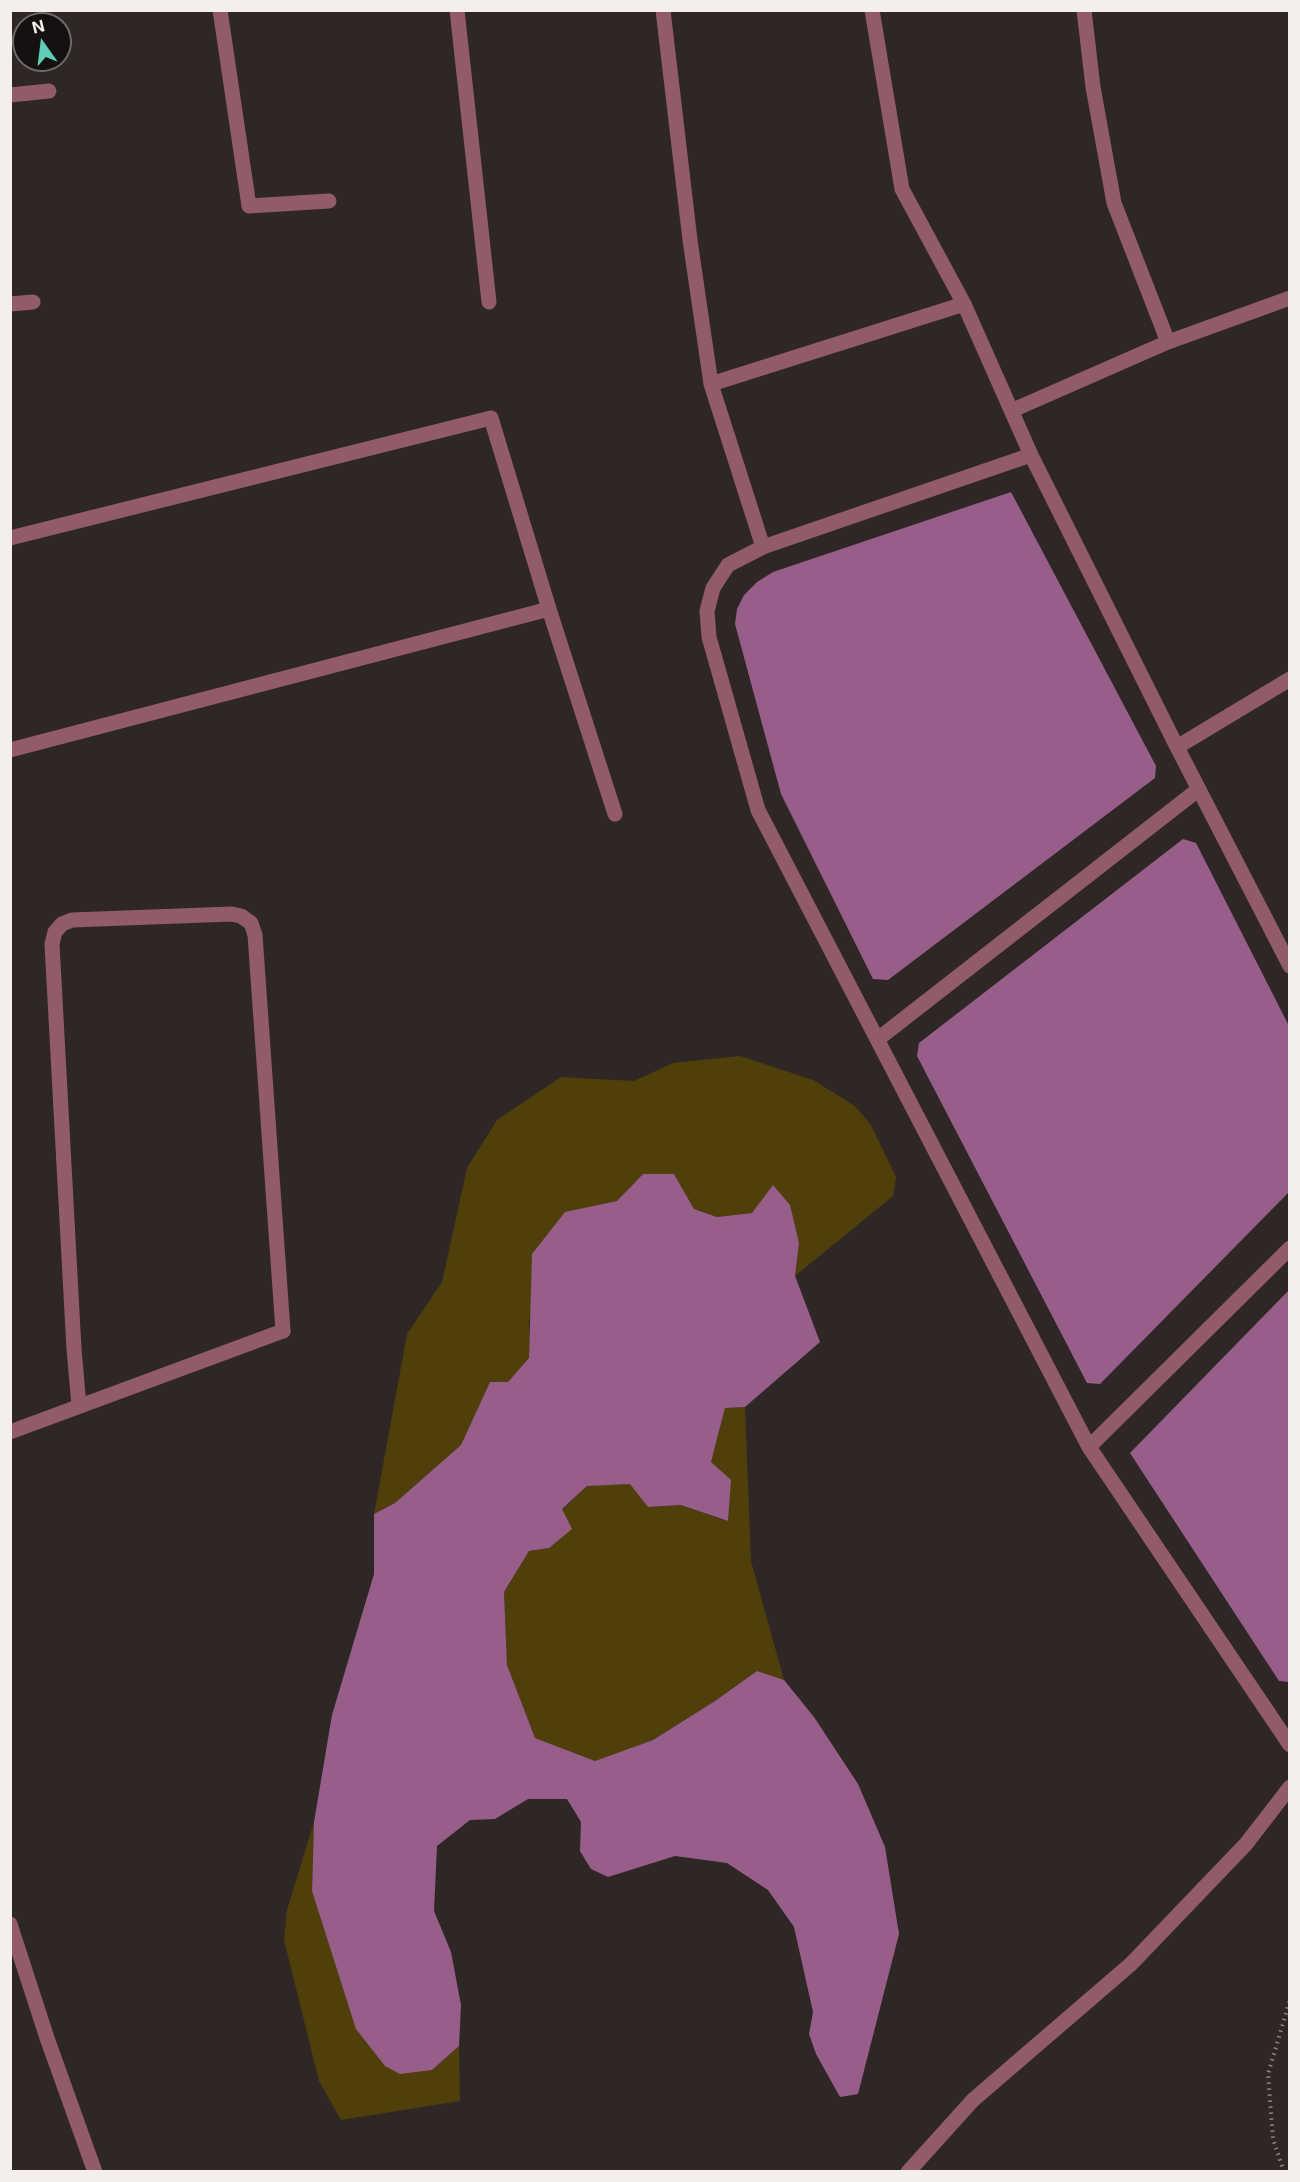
<!DOCTYPE html>
<style>
body{margin:0}
#map{position:relative;width:1300px;height:2182px;overflow:hidden;background:#2f2725;font-family:Inter,sans-serif}
canvas{display:block}
.frame{position:absolute;inset:0;border:12px solid #f4eeed;pointer-events:none}
.north{position:absolute;left:12px;top:12px;width:60px;height:60px;box-sizing:border-box;background:#151110;border:2px solid #6e6968;border-radius:50%;rotate:346deg;font-size:16px;font-weight:700;line-height:24px;text-align:center;color:#f4eeed}
.north::after{content:'';display:block;margin:auto;width:21px;height:27px;background:#5eceb8;clip-path:polygon(50% 0,100% 100%,50% 72%,0 100%)}
</style>
<div id="map">
<canvas width="1300" height="2182"></canvas>
<div class="frame"></div>
<div class="north">N</div>
</div>
<script>
const c = document.querySelector('canvas').getContext('2d');
c.lineJoin = 'round';
function fillPath(path, color) {
  c.fillStyle = color;
  c.fill(path, 'evenodd');
}
function toPath(rows) {
  const path = new Path2D();
  for (const r of rows) {
    path.moveTo(r[0], r[1]);
    for (let i = 2; i < r.length; i += 2) path.lineTo(r[i], r[i + 1]);
  }
  return path;
}
function strokePath(path, color, width, dash) {
  c.strokeStyle = color;
  c.lineWidth = width;
  c.lineCap = dash ? 'butt' : 'round';
  c.setLineDash(dash || []);
  c.stroke(path);
}
fillPath(toPath([
 [740,1056,813,1080,855,1106,871,1125,896,1177,893,1196,795,1276,799,1243,752,1213,717,1217,694,1209,674,1174,643,1174,617,1201,565,1213,529,1320,530,1358,508,1382,490,1382,461,1445,395,1503,374,1514,407,1334,442,1282,467,1168,497,1120,561,1077,634,1081,673,1063],
 [745,1407,751,1561,784,1680,757,1671,715,1701,653,1740,595,1761,535,1738,507,1665,504,1592,529,1551,549,1548,562,1510,587,1486,631,1483,648,1507,681,1505,727,1521,711,1462,725,1408],
 [314,1822,312,1891,432,2070,459,2046,460,2101,341,2120,319,2081,284,1940,287,1910]
]), '#4f3f0a');
fillPath(toPath([
 [1011,492,1156,766,1155,778,888,980,873,979,781,794,735,624,737,609,744,595,757,582,773,572],
 [1183,839,1196,843,1289,1026,1289,1192,1100,1384,1087,1383,917,1056,919,1043],
 [643,1174,674,1174,694,1209,717,1217,752,1213,773,1185,790,1205,799,1243,795,1276,820,1342,745,1407,725,1408,711,1462,731,1480,728,1521,681,1505,648,1507,630,1484,587,1486,562,1509,572,1529,549,1548,529,1551,504,1592,507,1665,535,1738,595,1761,653,1740,715,1701,757,1671,784,1680,814,1717,858,1784,885,1847,899,1934,858,2094,840,2097,816,2054,809,2034,813,2012,794,1927,768,1890,727,1863,675,1856,608,1877,591,1869,580,1851,581,1822,567,1799,528,1799,495,1819,470,1820,437,1846,434,1911,451,1952,461,2005,459,2046,432,2070,400,2074,385,2066,356,2029,312,1891,314,1822,332,1715,374,1574,374,1514,395,1503,461,1445,490,1382,508,1382,529,1358,532,1254,565,1212,617,1201],
 [1289,1290,1289,1682,1279,1681,1130,1453]
]), '#985e8a');
strokePath(toPath([
 [1284,2172,1273,2139,1268,2074,1290,2000]
]), '#8c8583', 4, [1.5, 4.5]);
strokePath(toPath([
 [1177,747,1290,679],
 [79,1406,74,1349,52,944,55,932,62,924,72,920,232,914,241,916,251,923,255,935,283,1331]
]), '#915c68', 15);
strokePath(toPath([
 [220,10,249,206,329,201],
 [457,10,489,302],
 [663,10,690,240,711,384,763,547],
 [872,10,902,189,964,304,1031,455,1177,747,1290,966],
 [1084,10,1093,87,1114,203,1168,342],
 [10,95,49,91],
 [10,304,33,302],
 [711,384,964,304],
 [1013,410,1168,342,1290,298],
 [1031,455,763,547,728,565,713,588,707,611,709,637,758,810,1089,1447,1290,1745],
 [10,538,491,418,549,609,615,814],
 [10,750,549,609],
 [878,1039,1199,789],
 [10,1432,283,1331],
 [1089,1447,1290,1248],
 [10,1924,47,2038,95,2172],
 [908,2172,973,2100,1131,1964,1246,1844,1290,1787]
]), '#915c68', 15);
</script>
